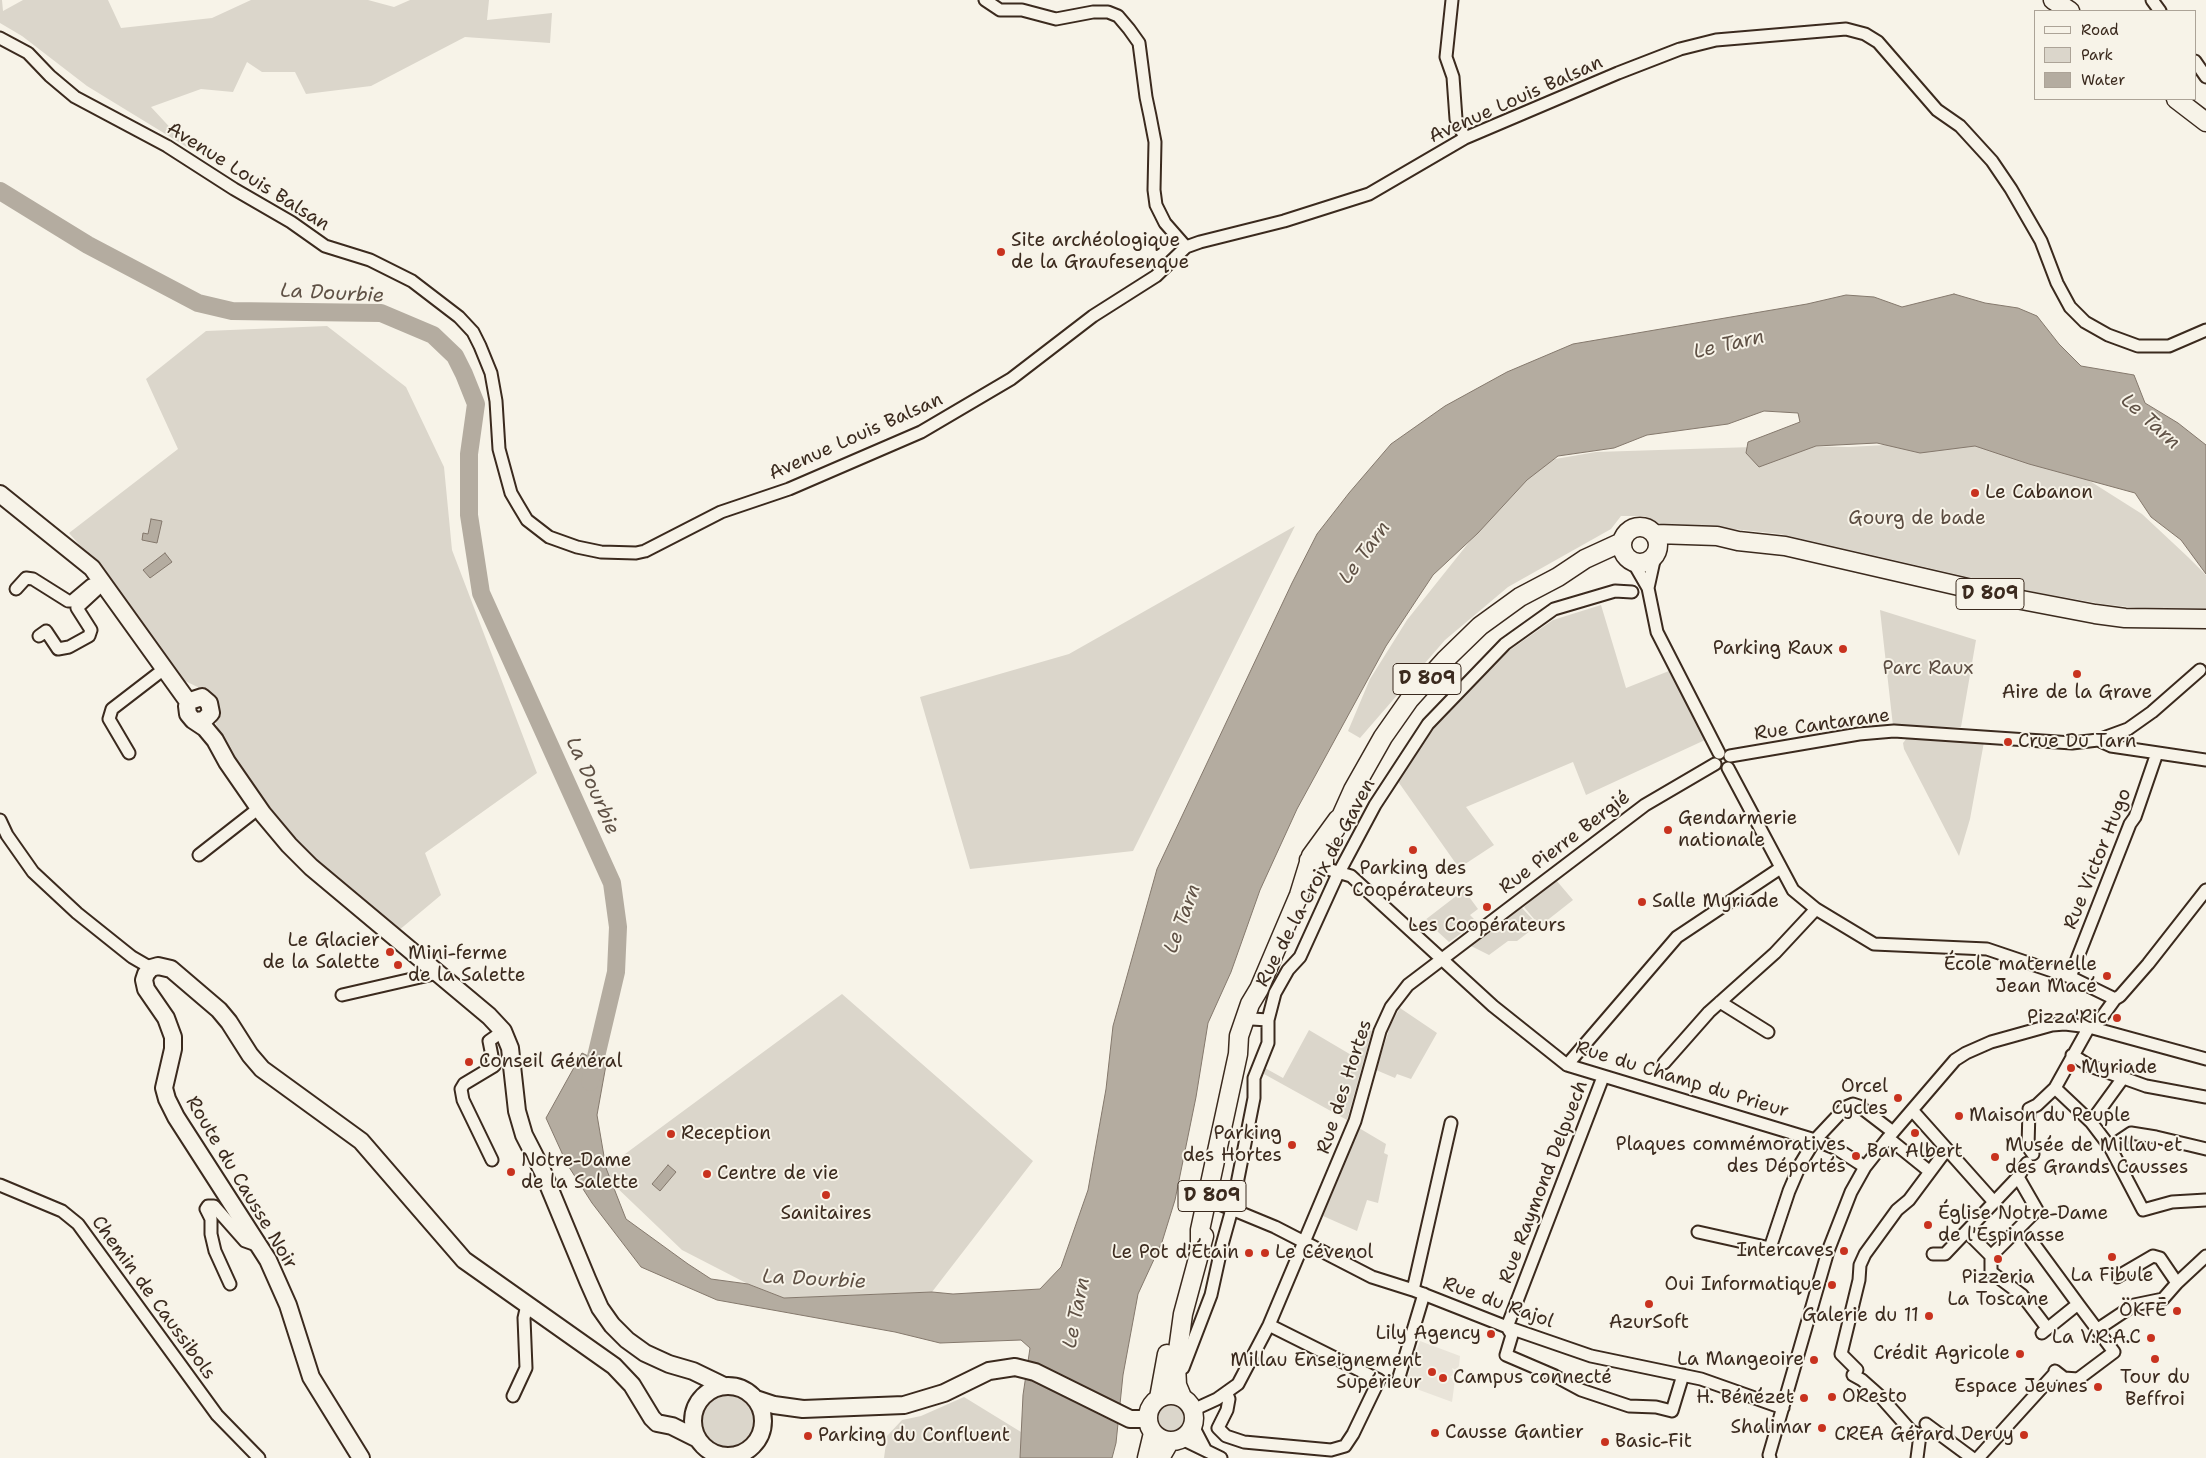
<!DOCTYPE html>
<meta charset="utf-8">
<style>
body{margin:0}
#map{position:relative;width:2206px;height:1458px;overflow:hidden;background:#f7f3e8;font-family:"Shantell Sans",sans-serif}
canvas{display:block}
.legend{position:absolute;left:2034px;top:10px;width:162px;height:90px;box-sizing:border-box;background:#f7f3e8;border:1px solid #aca397;margin:0;padding:6px 9px;list-style:none;font-size:15px;color:#3b2a1e}
.legend li{display:flex;align-items:center;gap:10px;height:25px}
.legend b{width:25px;border:1px solid #aca397}
</style>
<div id="map">
<canvas width="2206" height="1458"></canvas>
<ul class="legend">
<li><b style="height:6px;background:#f7f3e8"></b>Road</li>
<li><b style="height:14px;background:#dbd6cb"></b>Park</li>
<li><b style="height:14px;background:#b4aca0"></b>Water</li>
</ul>
</div>
<script>
const c = document.querySelector('canvas').getContext('2d');
c.lineJoin = 'round';
function fillPath(path, color) {
  c.fillStyle = color;
  c.fill(path, 'evenodd');
}
function toPath(rows) {
  const path = new Path2D();
  for (const r of rows) {
    if (r.length === 3) {
      path.moveTo(r[0] + r[2], r[1]);
      path.arc(r[0], r[1], r[2], 0, 2 * Math.PI);
      continue;
    }
    path.moveTo(r[0], r[1]);
    for (let i = 2; i < r.length; i += 2) path.lineTo(r[i], r[i + 1]);
  }
  return path;
}
function strokePath(path, color, width, dash) {
  c.strokeStyle = color;
  c.lineWidth = width;
  c.lineCap = dash ? 'butt' : 'round';
  c.setLineDash(dash || []);
  c.stroke(path);
}
function label(font, color, halo, rows, align = 'center') {
  c.font = font + ' "Shantell Sans",sans-serif';
  c.lineWidth = 4;
  c.setLineDash([]);
  c.textBaseline = 'middle';
  c.strokeStyle = halo;
  c.fillStyle = color;
  for (const [text, x, y, turn = 0] of rows) {
    c.save();
    c.translate(x, y);
    c.rotate((+turn || 0) * Math.PI / 180);
    c.textAlign = isNaN(turn) ? turn : align;
    if (halo) c.strokeText(text, 0, 0);
    c.fillText(text, 0, 0);
    c.restore();
  }
}
fillPath(toPath([
 [1420,1341,1460,1356,1459,1366,1456,1370,1452,1368,1454,1374,1450,1377,1455,1380,1452,1402,1403,1384,1406,1374,1409,1375,1411,1368,1408,1367,1411,1357,1414,1358]
]), '#e9e4d9');
fillPath(toPath([
 [0,0,2,0,3,11,23,0,108,0,121,28,212,18,251,0,368,0,394,7,410,0,489,0,487,20,552,13,550,43,465,37,371,86,306,94,295,72,262,72,247,62,233,92,201,89,151,107,190,149,87,86,22,36,0,23],
 [327,326,406,387,444,467,452,550,537,773,425,853,441,895,398,931,294,839,235,760,223,740,216,724,216,696,179,678,106,575,69,533,178,449,146,379,206,331],
 [1902,444,1987,444,2074,471,2142,514,2188,557,2206,575,2206,610,2163,611,2102,604,2029,591,1780,534,1714,527,1663,525,1644,516,1621,516,1611,529,1508,587,1445,640,1360,738,1348,731,1370,679,1407,620,1517,482,1555,459,1596,452,1784,446,1849,447],
 [1295,526,1133,851,970,869,920,697,1069,654],
 [1601,605,1626,688,1669,671,1705,740,1586,795,1573,762,1466,807,1494,845,1459,868,1397,780,1432,730,1507,652,1553,620],
 [1880,610,1976,640,1961,727,1893,726],
 [1907,738,1984,742,1970,819,1959,856,1904,749,1903,743],
 [1556,880,1573,900,1540,926,1524,907],
 [1464,890,1478,909,1470,915,1477,922,1449,942,1425,920],
 [1522,908,1538,925,1517,941,1508,941,1489,955,1471,946],
 [842,994,1033,1161,932,1292,784,1298,748,1284,682,1250,612,1183,606,1168],
 [1400,1008,1437,1033,1411,1079,1397,1074,1395,1078,1376,1070,1391,1024],
 [1309,1030,1353,1056,1369,1030,1372,1031,1347,1120,1264,1074,1265,1068,1283,1078],
 [1359,1128,1386,1144,1384,1153,1388,1155,1378,1203,1367,1200,1357,1231,1323,1216],
 [728,1421,28],
 [964,1397,1021,1432,1020,1458,884,1458,887,1436,902,1420,921,1416],
 [1171,1419,16]
]), '#dbd6cb');
const water = toPath([
 [1954,294,1985,303,2018,308,2037,316,2059,344,2081,366,2134,375,2145,403,2178,423,2206,445,2206,574,2181,540,2151,517,2135,493,2029,464,1975,446,1920,453,1877,443,1816,446,1759,467,1746,453,1748,442,1800,422,1798,413,1764,411,1728,424,1647,435,1614,448,1558,456,1527,480,1478,533,1433,575,1386,646,1297,809,1260,890,1231,972,1208,1023,1196,1097,1175,1200,1162,1242,1138,1294,1123,1375,1116,1443,1112,1458,1020,1458,1023,1395,1030,1348,1021,1340,940,1343,895,1332,717,1300,641,1267,592,1203,567,1164,546,1118,582,1053,606,1065,597,1115,606,1168,626,1219,688,1264,711,1279,748,1284,784,1298,932,1292,953,1294,1040,1289,1061,1267,1088,1190,1106,1089,1113,1026,1157,869,1292,583,1317,534,1349,493,1391,444,1445,406,1507,372,1573,344,1807,304,1846,295,1874,297,1902,307,1954,294],
 [151,519,162,521,157,543,142,540,143,533,148,534,151,519],
 [165,553,172,562,150,578,143,570,165,553],
 [668,1165,676,1172,660,1191,652,1184,668,1165]
]);
fillPath(water, '#b4aca0');
strokePath(water, '#84786c', 1);
strokePath(toPath([
 [0,191,88,245,198,303,232,311,381,313,433,335,455,356,464,374,476,404,469,454,469,515,481,593,612,883,618,927,616,972,590,1082]
]), '#b4aca0', 18);
strokePath(toPath([
 [2023,1229,2031,1240]
]), '#d1cbc0', 11, [11, 5.5]);
const street = toPath([
 [985,0,1000,10,1022,10,1056,19,1093,12,1108,12,1118,16,1129,29,1139,43,1146,97,1150,116,1155,142,1154,190,1156,205,1165,223,1186,247],
 [1452,0,1446,57,1453,77,1456,119,1465,138],
 [2152,0,2160,11],
 [0,38,28,53,50,76,75,97,167,146,234,189,291,222,325,246,370,260,412,281,459,317,473,332,480,346,491,373,496,401,499,449,511,493,518,505,527,520,549,537,577,547,601,552,636,553,645,551,721,512,789,489,921,432,1011,379,1093,316,1156,276,1186,247,1200,242,1284,221,1369,194,1465,138,1618,73,1680,49,1716,40,1846,29,1865,34,1878,42,1937,110,1960,126,1992,161,2011,189,2041,241,2057,283,2070,307,2085,322,2108,335,2138,346,2169,346,2206,330],
 [2195,61,2206,77],
 [1633,562,1648,588,1655,556],
 [1648,588,1657,632,1719,753],
 [16,589,26,578,33,579,68,601,72,601,91,585],
 [39,636,46,631,58,649,69,647,89,636,91,630,77,608,104,583],
 [2098,740,2111,746,2206,760],
 [129,753,109,719,112,709,164,669],
 [1730,756,1859,734,1894,731,2072,743,2098,740,2128,729,2152,712,2200,670],
 [1728,768,1793,890,1816,909,1874,944,1987,949,2070,977,2115,999],
 [0,820,7,835,33,872,77,913,132,957,151,968],
 [199,855,259,808],
 [1321,867,1351,876,1493,1006,1567,1065,1815,1140,1837,1149,1865,1167],
 [2070,977,2130,824,2135,817,2157,753],
 [342,995,438,973],
 [1720,1002,1768,1032],
 [1252,1019,1268,1020],
 [2094,1028,2115,999,2120,996,2148,964,2206,890],
 [2072,1055,2090,1066,2146,1086,2206,1097],
 [1664,1063,1709,1012,1775,953,1816,909],
 [1567,1065,1677,937,1779,869],
 [2055,1088,2091,1122,2110,1147,2143,1210,2172,1202,2206,1200],
 [1912,1110,1994,1202],
 [2091,1122,2123,1078],
 [1888,1138,1929,1171],
 [2110,1147,2131,1133,2156,1137,2206,1149],
 [2033,1154,2028,1147,2029,1109,2037,1105,2055,1088,2089,1027],
 [492,1160,463,1100,461,1089,464,1084,494,1066,489,1041,503,1031],
 [2018,1177,2027,1163],
 [0,1185,62,1211,78,1224,217,1415,259,1458],
 [1212,1201,1275,1227,1372,1277,1413,1290,1507,1327,1591,1356,1701,1379,1783,1408],
 [1698,1232,1770,1248,1789,1191,1801,1163,1815,1140,1846,1107,1853,1104,1859,1106,1893,1132],
 [2031,1240,2078,1304],
 [1933,1254,1945,1254,2018,1177,2037,1210,1991,1256,1967,1232],
 [1991,1256,1991,1272,2022,1295,2047,1328],
 [2117,1277,2153,1256,2160,1258,2177,1283],
 [230,1284,215,1251,211,1234,211,1219,206,1209,208,1206,214,1206,245,1241,259,1246],
 [1413,1290,1451,1123],
 [1507,1327,1603,1077],
 [1507,1327,1512,1335,1506,1355,1555,1376,1581,1390,1629,1406,1656,1407,1672,1411,1683,1375],
 [2098,1329,2134,1305,2163,1299,2177,1283,2206,1256],
 [2042,1333,2078,1304,2114,1352,2078,1379,2064,1378,2055,1371],
 [1183,1368,1211,1295,1222,1245,1232,1209,1254,1098,1254,1078,1268,1043,1268,1020,1275,993,1288,970,1300,957,1336,878,1375,805,1428,724,1505,644,1554,609,1615,591,1632,592],
 [1857,1370,1841,1354,1859,1280,1860,1265,1865,1254,1897,1210,1909,1200,1947,1149],
 [1853,1375,1862,1380,1880,1396,1911,1431,1920,1435,1917,1458],
 [1399,1377,1424,1294],
 [1227,1394,1229,1399,1227,1410,1218,1428,1226,1436,1244,1442,1331,1450,1345,1446,1353,1434,1379,1380,1269,1325],
 [513,1396,526,1368,524,1318,527,1305],
 [1193,1410,1217,1399,1238,1384,1269,1325,1355,1121,1380,1031,1391,1007,1408,985,1645,805,1715,764],
 [1926,1424,1972,1458],
 [1193,1426,1205,1449],
 [1182,1439,1221,1458],
 [1770,1458,1769,1455,1828,1251,1851,1192,1865,1167,1888,1138,1955,1060,1966,1053,1991,1042,2052,1025,2065,1024,2089,1027,2206,1059],
 [1978,1458,2056,1372]
]);
const secondary = toPath([
 [0,494,92,568,189,703],
 [196,721,204,720,211,713,209,703,202,697,190,701,187,706,188,714,193,720,205,728,215,740,227,762,263,814,289,845,311,867,489,1016,503,1031,510,1048,517,1111,524,1135,542,1170,588,1281,600,1308,612,1325,627,1340,645,1353,669,1364,693,1371,724,1386],
 [728,1421,35],
 [756,1399,774,1405,803,1409,904,1405,944,1393,989,1371,1015,1367,1035,1372,1130,1419,1148,1419],
 [361,1458,311,1377,288,1305,268,1260,176,1117,167,1099,164,1088,173,1049,173,1037,166,1018,146,989,144,980,146,974,151,968,158,966,171,969,219,1010,229,1022,250,1055,262,1069,361,1141,464,1260,614,1366,632,1385,652,1418,657,1423,672,1426,696,1438]
]);
const primary = toPath([
 [2053,0,2070,11],
 [2176,99,2206,122],
 [1640,545,18],
 [1656,534,1717,536,1738,541,1785,546,2011,598,2095,614,2125,618,2206,619],
 [1335,830,1353,790,1383,737,1409,700,1445,660,1480,626,1520,597,1558,577,1585,559,1622,542],
 [1309,860,1311,865,1316,868,1324,864,1324,856,1320,852,1315,852],
 [1200,1246,1200,1230,1238,1054,1239,1036,1250,1004,1259,989,1299,895,1311,856,1338,819],
 [1171,1418,23],
 [1182,1397,1177,1385,1176,1365,1183,1314,1204,1236],
 [1159,1398,1167,1354],
 [1147,1458,1153,1433],
 [1160,1458,1170,1441]
]);
strokePath(street, '#3b2a1e', 15);
strokePath(secondary, '#3b2a1e', 20);
strokePath(primary, '#3b2a1e', 21);
strokePath(street, '#f7f3e8', 11);
strokePath(secondary, '#f7f3e8', 16);
strokePath(primary, '#f7f3e8', 18);
for (const [x, y, r, color] of [
 [1001,252,5,"#c8321e"],
 [1975,493,5,"#c8321e"],
 [1843,649,5,"#c8321e"],
 [2077,674,5,"#c8321e"],
 [2008,742,5,"#c8321e"],
 [1668,830,5,"#c8321e"],
 [1413,850,5,"#c8321e"],
 [1642,902,5,"#c8321e"],
 [1487,907,5,"#c8321e"],
 [390,952,5,"#c8321e"],
 [398,965,5,"#c8321e"],
 [2107,976,5,"#c8321e"],
 [2117,1018,5,"#c8321e"],
 [469,1062,5,"#c8321e"],
 [2071,1068,5,"#c8321e"],
 [1898,1098,5,"#c8321e"],
 [1959,1116,5,"#c8321e"],
 [1915,1133,5,"#c8321e"],
 [671,1134,5,"#c8321e"],
 [1292,1145,5,"#c8321e"],
 [1856,1156,5,"#c8321e"],
 [1995,1157,5,"#c8321e"],
 [511,1172,5,"#c8321e"],
 [707,1174,5,"#c8321e"],
 [826,1195,5,"#c8321e"],
 [1928,1225,5,"#c8321e"],
 [1844,1251,5,"#c8321e"],
 [1249,1253,5,"#c8321e"],
 [1265,1253,5,"#c8321e"],
 [2112,1257,5,"#c8321e"],
 [1998,1259,5,"#c8321e"],
 [1832,1285,5,"#c8321e"],
 [1649,1304,5,"#c8321e"],
 [2177,1311,5,"#c8321e"],
 [1929,1316,5,"#c8321e"],
 [1491,1334,5,"#c8321e"],
 [2151,1338,5,"#c8321e"],
 [2020,1354,5,"#c8321e"],
 [2155,1359,5,"#c8321e"],
 [1814,1360,5,"#c8321e"],
 [1432,1372,5,"#c8321e"],
 [1443,1378,5,"#c8321e"],
 [2098,1387,5,"#c8321e"],
 [1832,1397,5,"#c8321e"],
 [1804,1398,5,"#c8321e"],
 [1822,1428,5,"#c8321e"],
 [1435,1433,5,"#c8321e"],
 [2024,1435,5,"#c8321e"],
 [808,1436,5,"#c8321e"],
 [1605,1442,5,"#c8321e"]
]) {
  const dot = new Path2D();
  dot.arc(x, y, r, 0, 2 * Math.PI);
  c.fillStyle = color;
  c.fill(dot);
  strokePath(dot, '#f7f3e8', 2);
}
for (const [x, y, w] of [
 [1990,594,68],
 [1427,679,68],
 [1212,1196,68]
]) {
  const box = new Path2D();
  box.roundRect(x - w / 2, y - 15.5, w, 31, 4);
  c.fillStyle = '#f7f3e8';
  c.fill(box);
  strokePath(box, '#3b2a1e', 1);
}
label('bold 18px', '#3b2a1e', null, [
 ["D 809",1990,594],
 ["D 809",1427,679],
 ["D 809",1212,1196]
]);
label('19px', '#3b2a1e', '#f7f3e8', [
 ["Avenue Louis Balsan",1516,100,-24],
 ["Avenue Louis Balsan",248,177,32],
 ["Avenue Louis Balsan",856,437,-24],
 ["Rue Cantarane",1822,725,-8],
 ["Rue Pierre Bergié",1565,843,-37],
 ["Rue Victor Hugo",2098,859,-68],
 ["Rue de la Croix de Gaven",1316,883,-62],
 ["Rue du Champ du Prieur",1682,1080,17],
 ["Rue des Hortes",1345,1087,-72],
 ["Rue Raymond Delpuech",1544,1182,-69],
 ["Route du Causse Noir",241,1183,59],
 ["Chemin de Caussibols",153,1298,54],
 ["Rue du Rajol",1498,1303,20]
]);
label('19px', '#3b2a1e', '#f7f3e8', [
 ["Site archéologique",1011,241,"left"],
 ["de la Graufesenque",1011,263,"left"],
 ["Le Cabanon",1985,493,"left"],
 ["Parking Raux",1833,649],
 ["Aire de la Grave",2077,693,"center"],
 ["Crue Du Tarn",2018,742,"left"],
 ["Gendarmerie",1678,819,"left"],
 ["nationale",1678,841,"left"],
 ["Parking des",1413,869,"center"],
 ["Coopérateurs",1413,891,"center"],
 ["Salle Myriade",1652,902,"left"],
 ["Les Coopérateurs",1487,926,"center"],
 ["Le Glacier",380,941],
 ["de la Salette",380,963],
 ["Mini-ferme",408,954,"left"],
 ["de la Salette",408,976,"left"],
 ["École maternelle",2097,965],
 ["Jean Macé",2097,987],
 ["Pizza'Ric",2107,1018],
 ["Conseil Général",479,1062,"left"],
 ["Myriade",2081,1068,"left"],
 ["Orcel",1888,1087],
 ["Cycles",1888,1109],
 ["Maison du Peuple",1969,1116,"left"],
 ["Reception",681,1134,"left"],
 ["Parking",1282,1134],
 ["des Hortes",1282,1156],
 ["Plaques commémoratives",1846,1145],
 ["des Déportés",1846,1167],
 ["Musée de Millau et",2005,1146,"left"],
 ["des Grands Causses",2005,1168,"left"],
 ["Bar Albert",1915,1152,"center"],
 ["Notre-Dame",521,1161,"left"],
 ["de la Salette",521,1183,"left"],
 ["Centre de vie",717,1174,"left"],
 ["Sanitaires",826,1214,"center"],
 ["Église Notre-Dame",1938,1214,"left"],
 ["de l'Espinasse",1938,1236,"left"],
 ["Intercaves",1834,1251],
 ["Le Pot d'Étain",1239,1253],
 ["Le Cévenol",1275,1253,"left"],
 ["La Fibule",2112,1276,"center"],
 ["Pizzeria",1998,1278,"center"],
 ["La Toscane",1998,1300,"center"],
 ["Oui Informatique",1822,1285],
 ["ÖKFĒ",2167,1311],
 ["Galerie du 11",1919,1316],
 ["AzurSoft",1649,1323,"center"],
 ["Lily Agency",1481,1334],
 ["La V.R.A.C",2141,1338],
 ["Crédit Agricole",2010,1354],
 ["La Mangeoire",1804,1360],
 ["Millau Enseignement",1422,1361],
 ["Supérieur",1422,1383],
 ["Campus connecté",1453,1378,"left"],
 ["Tour du",2155,1378,"center"],
 ["Beffroi",2155,1400,"center"],
 ["Espace Jeunes",2088,1387],
 ["OResto",1842,1397,"left"],
 ["H. Bénézet",1794,1398],
 ["Shalimar",1812,1428],
 ["Causse Gantier",1445,1433,"left"],
 ["CREA Gérard Deruy",2014,1435],
 ["Parking du Confluent",818,1436,"left"],
 ["Basic-Fit",1615,1442,"left"]
], 'right');
label('19px', '#5b4c41', '#f7f3e8', [
 ["Gourg de bade",1917,519],
 ["Parc Raux",1928,669]
]);
label('italic 20px', '#5f5145', '#f7f3e8', [
 ["La Dourbie",332,294,3],
 ["Le Tarn",1729,345,-13],
 ["Le Tarn",2150,422,42],
 ["Le Tarn",1365,553,-54],
 ["La Dourbie",592,786,66],
 ["Le Tarn",1183,919,-70],
 ["La Dourbie",814,1280,3],
 ["Le Tarn",1077,1313,-79]
]);
</script>
